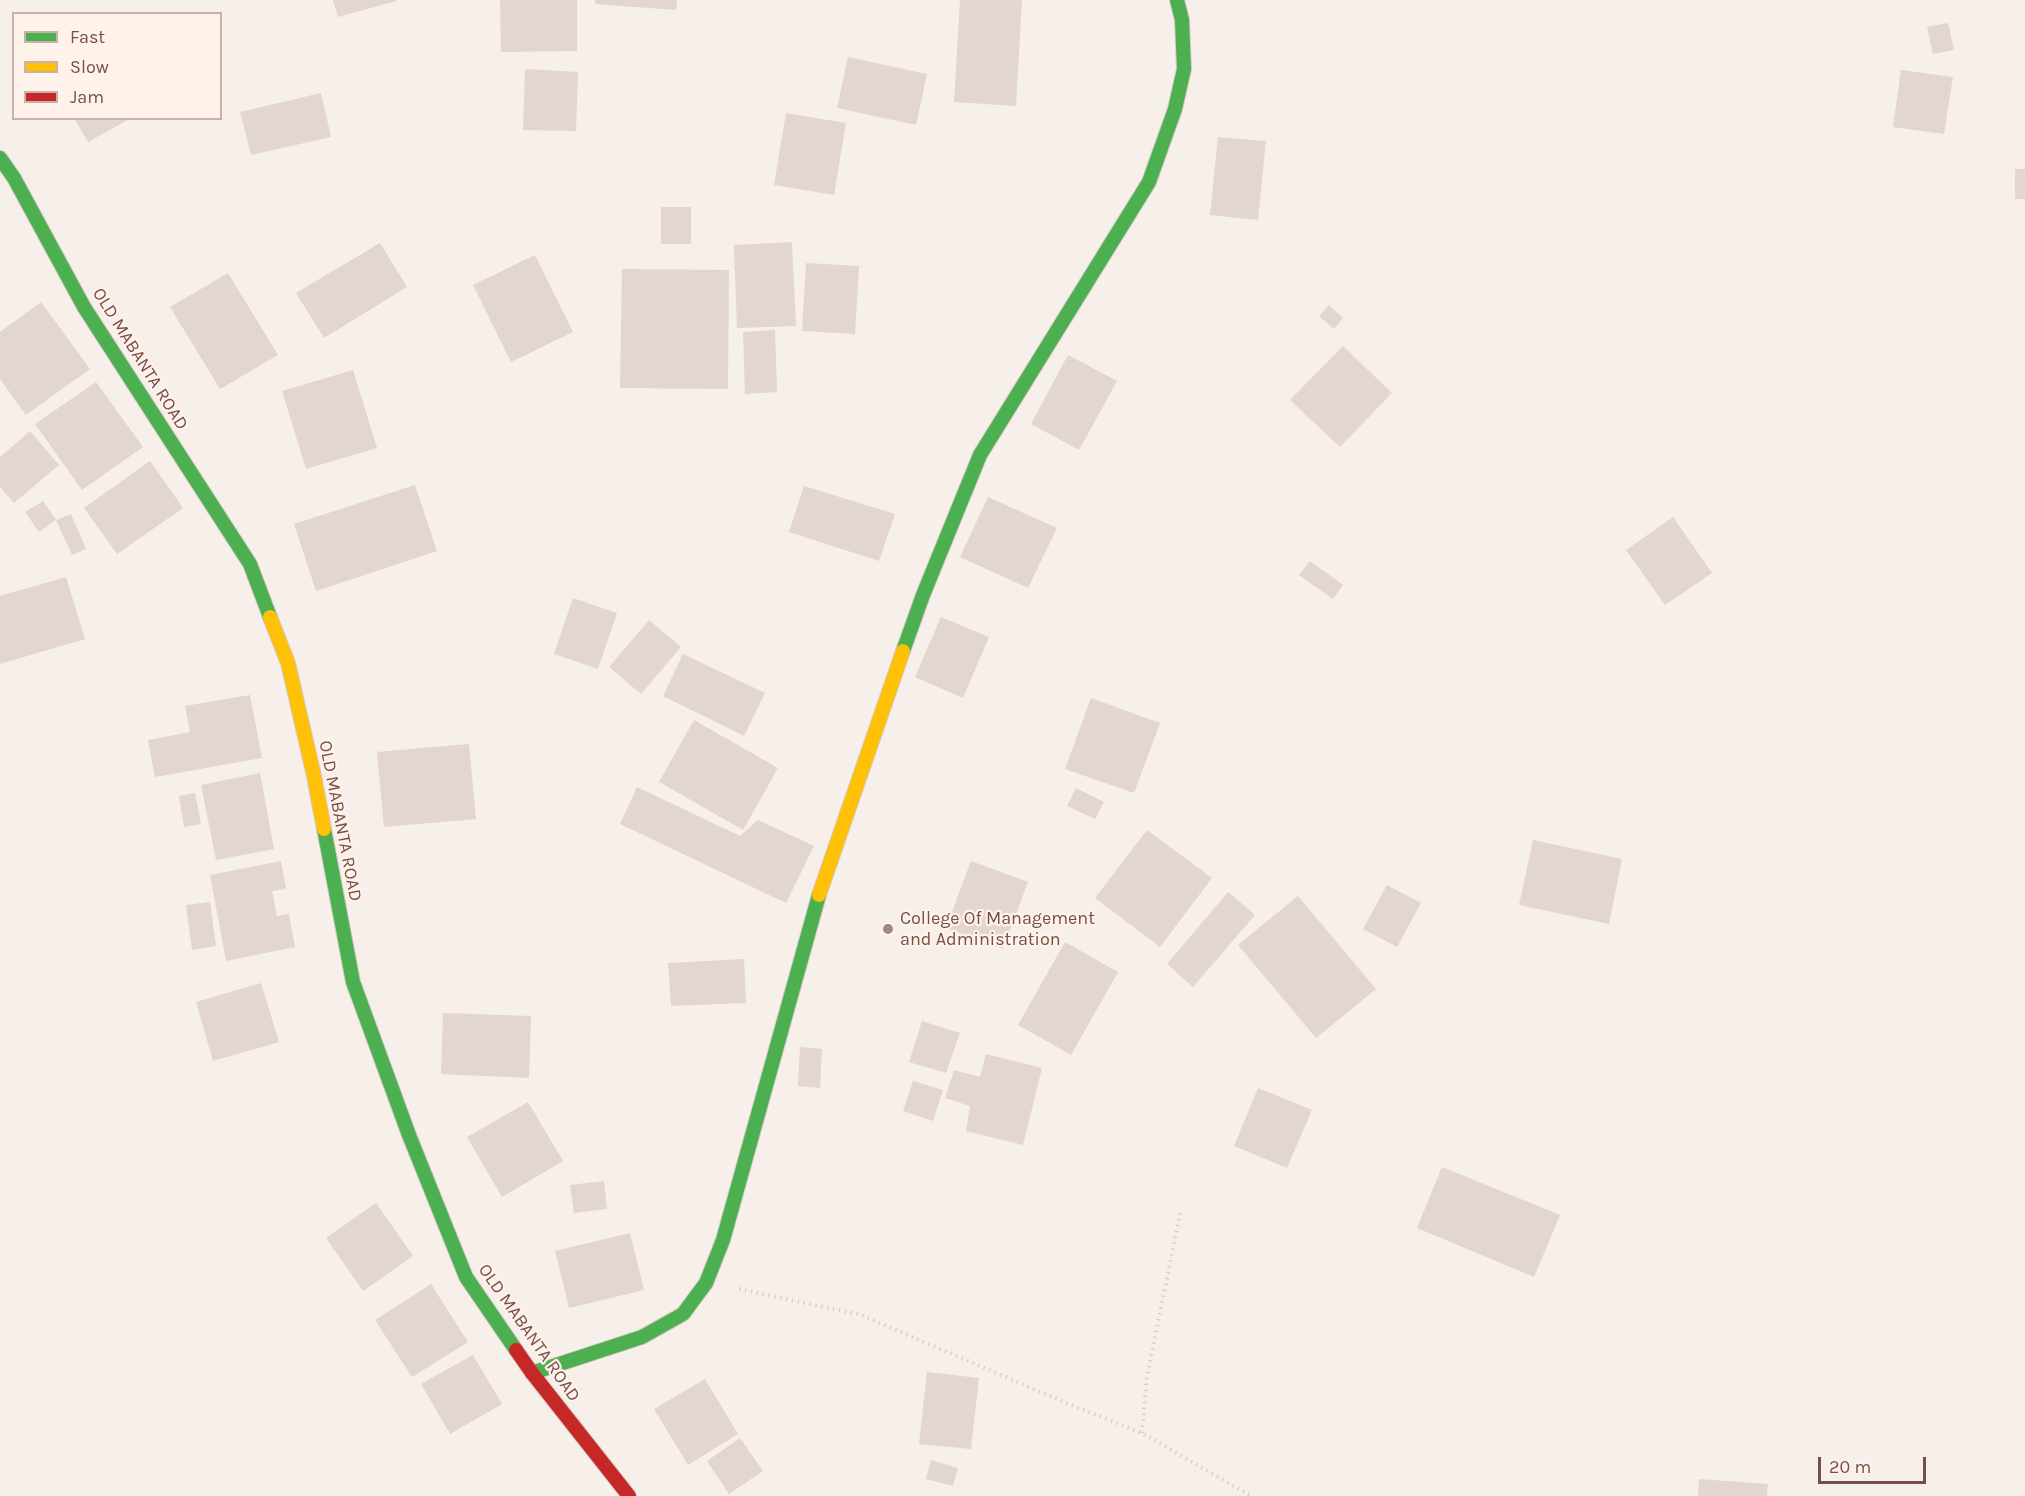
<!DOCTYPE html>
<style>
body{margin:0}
#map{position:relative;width:2025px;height:1496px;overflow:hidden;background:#f7efe9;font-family:Karla,sans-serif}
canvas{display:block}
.legend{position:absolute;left:12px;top:12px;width:210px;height:108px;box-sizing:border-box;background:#fff2ea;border:2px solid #c8b1a9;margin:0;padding:8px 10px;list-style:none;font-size:18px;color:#764f48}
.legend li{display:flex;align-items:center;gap:12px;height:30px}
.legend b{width:30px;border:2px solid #c8b1a9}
.scale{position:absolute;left:1818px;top:1457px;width:108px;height:27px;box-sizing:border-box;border:3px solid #764f48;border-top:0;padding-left:8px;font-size:18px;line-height:21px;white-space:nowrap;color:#764f48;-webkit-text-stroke:4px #fff2ea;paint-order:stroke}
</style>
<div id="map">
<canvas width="2025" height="1496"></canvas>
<ul class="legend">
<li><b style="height:8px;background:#4caf50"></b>Fast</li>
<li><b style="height:8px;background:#ffc107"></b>Slow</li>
<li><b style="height:8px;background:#c62828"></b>Jam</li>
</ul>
<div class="scale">20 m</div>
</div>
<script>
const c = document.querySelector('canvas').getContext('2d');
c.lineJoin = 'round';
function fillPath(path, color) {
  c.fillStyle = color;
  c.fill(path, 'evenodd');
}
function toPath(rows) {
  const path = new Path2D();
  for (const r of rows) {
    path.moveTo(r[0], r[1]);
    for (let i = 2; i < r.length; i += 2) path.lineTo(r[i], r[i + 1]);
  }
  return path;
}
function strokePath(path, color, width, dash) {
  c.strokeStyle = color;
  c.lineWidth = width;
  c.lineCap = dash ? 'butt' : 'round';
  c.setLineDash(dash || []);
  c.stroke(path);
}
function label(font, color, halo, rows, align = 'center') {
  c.font = font + ' Karla,sans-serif';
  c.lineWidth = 4.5;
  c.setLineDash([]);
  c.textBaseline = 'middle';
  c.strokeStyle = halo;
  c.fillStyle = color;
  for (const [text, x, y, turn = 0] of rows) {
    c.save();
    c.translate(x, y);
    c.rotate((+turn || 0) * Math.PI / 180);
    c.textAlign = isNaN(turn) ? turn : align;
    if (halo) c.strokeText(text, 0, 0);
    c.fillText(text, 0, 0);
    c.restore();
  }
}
fillPath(toPath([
 [333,0,396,0,396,1,338,17],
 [500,0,577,0,577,51,501,52],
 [595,0,677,0,676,10,595,4],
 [960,0,1022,0,1016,106,954,102],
 [1948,23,1954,50,1933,54,1927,27],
 [848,57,927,74,916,125,837,108],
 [525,69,578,72,576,131,523,130],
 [1901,70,1953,77,1944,134,1893,127],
 [321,93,331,137,251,155,240,112],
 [786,113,846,123,834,195,774,185],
 [74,118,131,118,88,142],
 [1218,137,1266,141,1258,220,1210,215],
 [2015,169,2025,169,2025,199,2015,199],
 [661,207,691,207,691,244,661,244],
 [792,242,796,326,737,328,734,245],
 [380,243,407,287,324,338,296,293],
 [535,255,573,332,511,362,473,285],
 [806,263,859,266,855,334,802,331],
 [622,269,729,270,728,389,620,388],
 [228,273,278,355,220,389,170,307],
 [41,302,90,369,26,415,0,379,0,332],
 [1329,305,1343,318,1334,329,1319,316],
 [775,330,777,392,745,394,743,332],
 [1343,346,1392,393,1340,447,1290,400],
 [1068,355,1117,381,1079,450,1031,424],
 [353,370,377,448,306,469,282,391],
 [96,382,143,447,82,490,35,424],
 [30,431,59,465,14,503,0,487,0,457],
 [150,461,183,508,117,554,84,508],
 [415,485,437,551,316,591,294,524],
 [804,486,895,514,879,561,789,532],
 [988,497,1057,528,1028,588,960,557],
 [43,501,56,520,39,532,25,512],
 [71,514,86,549,72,555,56,520],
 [1673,517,1712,573,1665,605,1626,550],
 [1310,561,1343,585,1333,599,1299,575],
 [66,577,85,639,0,664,0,596],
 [573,598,617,613,598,669,554,654],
 [941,617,989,637,963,698,915,677],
 [649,620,681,647,641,694,609,667],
 [683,654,765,693,744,736,663,696],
 [250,695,262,758,155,777,148,740,190,732,185,706],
 [1091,698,1160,723,1134,793,1065,769],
 [694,720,778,768,743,830,659,782],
 [469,744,476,819,384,827,377,752],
 [260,773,274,849,216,860,201,785],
 [637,787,740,836,758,820,814,846,786,903,620,824],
 [1076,788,1104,802,1095,819,1067,806],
 [195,793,201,824,184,827,179,796],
 [1147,830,1212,878,1160,947,1095,898],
 [1533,840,1622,859,1609,924,1519,905],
 [281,861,286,889,272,891,277,916,289,914,295,947,226,961,210,875],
 [971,861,1028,882,1003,949,946,928],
 [1387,885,1421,903,1397,947,1363,929],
 [1228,892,1255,915,1193,987,1167,964],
 [1298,896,1376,989,1316,1038,1238,945],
 [210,902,216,946,192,950,186,905],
 [1065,942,1118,972,1071,1055,1018,1025],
 [744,959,746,1003,671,1006,668,963],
 [261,983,279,1042,213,1061,196,1002],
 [443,1013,531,1016,529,1078,441,1074],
 [922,1021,960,1033,946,1073,909,1062],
 [800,1047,822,1049,820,1088,798,1086],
 [986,1054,1042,1068,1023,1145,966,1131,970,1106,945,1098,954,1070,980,1077],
 [913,1081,943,1090,933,1121,903,1111],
 [1258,1088,1312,1110,1287,1168,1234,1146],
 [528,1102,563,1161,502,1197,467,1137],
 [1442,1167,1560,1215,1534,1277,1417,1228],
 [604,1181,607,1209,574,1213,570,1185],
 [376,1203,413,1256,363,1291,326,1238],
 [630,1233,644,1290,569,1308,555,1251],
 [431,1284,468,1342,412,1377,375,1320],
 [473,1355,502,1404,450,1434,421,1384],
 [927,1372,979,1378,971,1449,919,1444],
 [705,1379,738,1434,688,1465,654,1409],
 [740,1438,763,1471,729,1494,707,1461],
 [931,1460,958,1468,953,1486,926,1479],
 [1699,1479,1768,1484,1767,1496,1698,1496]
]), '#e3d5d0');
const fast = toPath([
 [0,158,14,178,84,307,250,564,270,617],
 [903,651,923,595,980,455,1149,182,1175,109,1184,69,1182,20,1177,0],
 [324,829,353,982,409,1135,466,1277,516,1350],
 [532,1373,642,1337,683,1314,706,1283,723,1240,819,895]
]);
const slow = toPath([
 [270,617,288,663,314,776,324,829],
 [819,895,903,651]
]);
const jam = toPath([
 [516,1350,532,1373,629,1496]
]);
strokePath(fast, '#d6cac6', 16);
strokePath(slow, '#d6cac6', 16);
strokePath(jam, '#d6cac6', 16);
strokePath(toPath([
 [739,1289,861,1315,1064,1402,1142,1433,1251,1496],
 [1142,1433,1147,1376,1181,1210]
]), '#dacfcc', 4, [1.5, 4.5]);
strokePath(fast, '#4caf50', 14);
strokePath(slow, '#ffc107', 14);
strokePath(jam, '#c62828', 14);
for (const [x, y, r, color] of [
 [888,929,6,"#a38780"]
]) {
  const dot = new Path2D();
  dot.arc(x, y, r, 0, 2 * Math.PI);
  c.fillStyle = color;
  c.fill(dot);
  strokePath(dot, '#fff2ea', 2);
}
label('18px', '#764f48', '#fff2ea', [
 ["OLD MABANTA ROAD",140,359,58],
 ["OLD MABANTA ROAD",340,821,79],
 ["OLD MABANTA ROAD",529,1333,55]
]);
label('18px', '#764f48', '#fff2ea', [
 ["College Of Management",900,919],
 ["and Administration",900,940]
], 'left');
</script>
